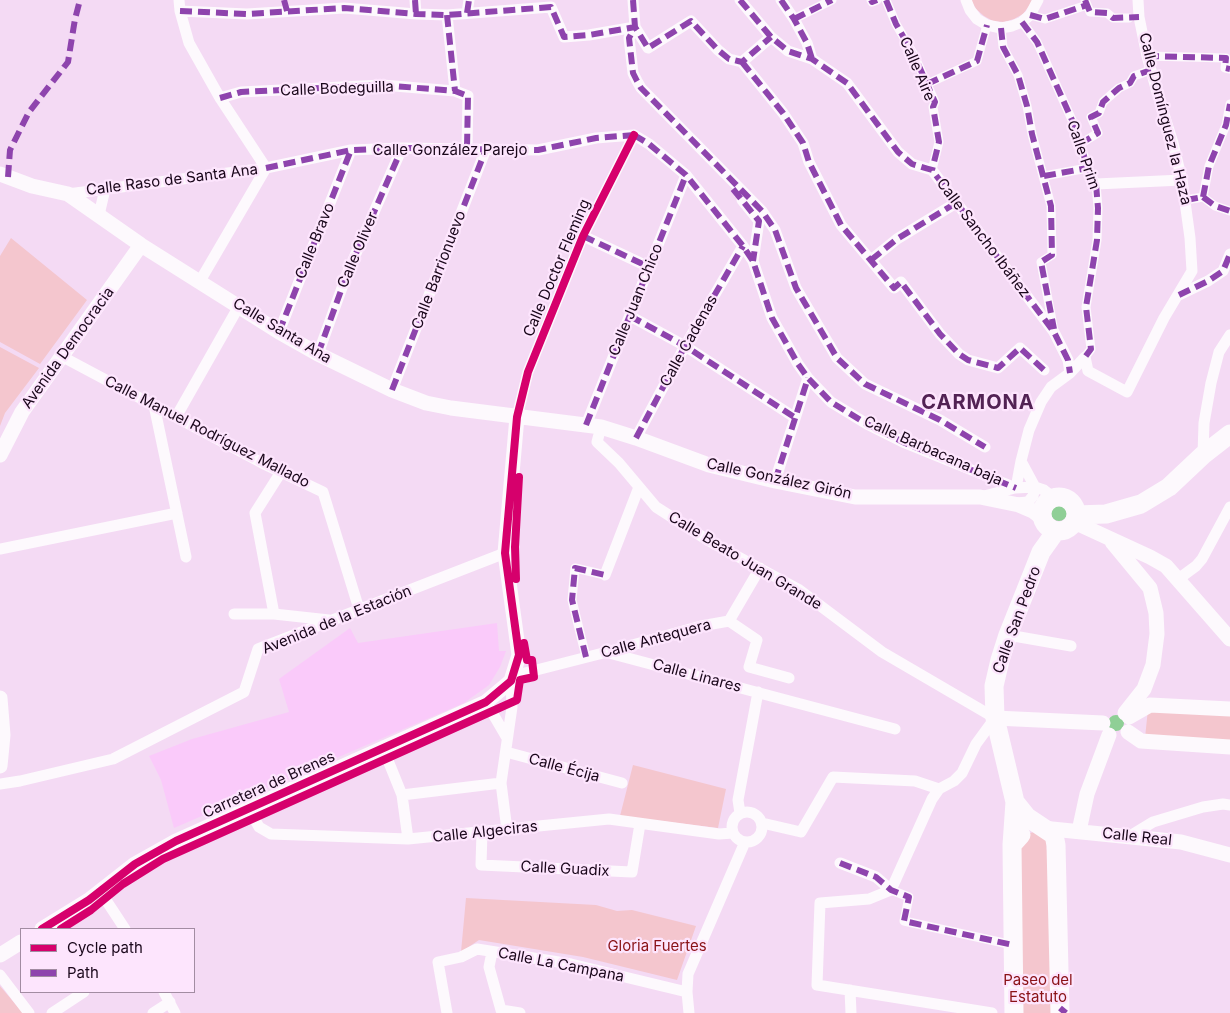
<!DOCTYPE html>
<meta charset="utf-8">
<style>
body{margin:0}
#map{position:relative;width:1230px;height:1013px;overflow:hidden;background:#f4daf4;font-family:Inter,sans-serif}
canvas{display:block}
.legend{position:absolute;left:20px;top:928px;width:175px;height:65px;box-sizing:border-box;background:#fde5fd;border:1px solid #a28ca2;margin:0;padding:6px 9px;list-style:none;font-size:15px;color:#19061a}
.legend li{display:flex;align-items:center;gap:10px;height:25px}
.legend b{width:25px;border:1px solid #a28ca2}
</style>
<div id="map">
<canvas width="1230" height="1013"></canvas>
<ul class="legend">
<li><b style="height:6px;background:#d6006c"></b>Cycle path</li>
<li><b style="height:6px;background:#8e44ad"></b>Path</li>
</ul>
</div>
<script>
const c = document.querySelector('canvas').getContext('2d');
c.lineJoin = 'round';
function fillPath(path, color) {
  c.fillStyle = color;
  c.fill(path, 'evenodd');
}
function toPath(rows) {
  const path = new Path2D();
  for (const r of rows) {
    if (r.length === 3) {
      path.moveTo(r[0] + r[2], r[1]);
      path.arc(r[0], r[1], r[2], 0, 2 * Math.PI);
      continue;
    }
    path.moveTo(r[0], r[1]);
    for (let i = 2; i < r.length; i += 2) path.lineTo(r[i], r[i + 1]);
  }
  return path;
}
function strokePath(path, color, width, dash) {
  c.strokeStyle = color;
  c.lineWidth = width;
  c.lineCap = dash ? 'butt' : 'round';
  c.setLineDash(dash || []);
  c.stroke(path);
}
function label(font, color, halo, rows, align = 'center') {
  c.font = font + ' Inter,sans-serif';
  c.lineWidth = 4.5;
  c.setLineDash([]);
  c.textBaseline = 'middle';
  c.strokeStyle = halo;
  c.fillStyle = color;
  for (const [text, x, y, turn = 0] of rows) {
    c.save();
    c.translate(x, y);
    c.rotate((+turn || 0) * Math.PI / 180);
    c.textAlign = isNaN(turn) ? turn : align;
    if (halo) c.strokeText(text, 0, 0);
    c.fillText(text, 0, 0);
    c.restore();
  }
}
fillPath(toPath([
 [497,623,499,651,506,651,500,667,489,685,464,703,174,828,161,780,149,756,192,739,289,712,279,679,350,628,358,643]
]), '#facafa');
fillPath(toPath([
 [971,0,1032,0,1029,6,1023,14,1014,19,1004,22,993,21,984,16,976,9],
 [11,238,87,300,40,364,0,342,0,256],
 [0,347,39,368,5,413,0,426],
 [1148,709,1230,712,1230,744,1145,738],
 [633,765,726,789,718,828,620,816],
 [1036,831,1046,835,1057,1013,1019,1013,1017,846,1025,835],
 [466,898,596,905,617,911,632,910,696,926,677,980,583,957,479,940,461,952],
 [0,986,23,1013,0,1013]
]), '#f4c6ce');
fillPath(toPath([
 [1059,513,8],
 [1116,723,8]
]), '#8fcf96');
strokePath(toPath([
 [871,0,872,2,877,0],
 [886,0,896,24,914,55,935,102,933,107,939,142,932,170],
 [1085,0,1090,12,1107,13,1113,18,1129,18],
 [1030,15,1045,19,1087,5],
 [794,19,832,0],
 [1022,22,1037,42,1072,120,1088,168,1096,184,1098,208,1097,240,1086,307,1091,349,1085,357],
 [1001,28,1003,47,1018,75,1027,106,1032,134,1051,206,1052,255,1041,262,1054,331],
 [1147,56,1226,58,1225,68,1230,69],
 [927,84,977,61,987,25],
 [1080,144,1098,133,1091,117,1099,113,1103,102,1119,88,1130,83,1134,76,1151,70],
 [1044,176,1088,168],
 [1203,197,1209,166,1226,125,1230,104],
 [1203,197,1215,206,1230,211],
 [1186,200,1203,197],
 [586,657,572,600,575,568,605,575],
 [891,890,909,897,904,921,1013,945]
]), '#fdf9fd', 9);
strokePath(toPath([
 [179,0,180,11,189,43,220,98,266,168],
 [415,0,416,14],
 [633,0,635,27,629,38,633,73,637,81,641,88,762,211,775,230,796,288,837,358,865,384,940,420,985,447],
 [740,0,771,37,788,51,812,59,847,83,898,152,912,164,932,170,1054,332,1068,360,1070,373],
 [781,0,794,19,807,43,812,59],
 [966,0,970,10,977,19,987,25,1001,28,1012,26,1022,22,1030,15,1038,0],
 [180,11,247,14,344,8,416,14,447,15,551,7,564,37,589,35,635,27,648,48,691,21,718,50,729,59,742,62,771,37],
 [467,13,469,0],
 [447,15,455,91],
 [742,62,783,113,803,143,809,162,841,225,894,288,901,282,940,334,959,354,968,360,998,368,1020,348,1044,370],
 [220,98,241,92,382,85,455,91,468,96,467,148],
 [634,135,649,144,686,175,743,246,753,261,772,318,798,364,808,378,831,402,867,424,905,443,1016,488,1021,461],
 [1096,184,1182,180],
 [68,194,266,168,351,150,402,148,538,150,596,138,634,135],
 [742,200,759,221,753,261],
 [99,215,105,189],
 [583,236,649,267],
 [871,260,897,239,956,203],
 [200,281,266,168],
 [1179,295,1208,281,1223,271,1230,254],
 [630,316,685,346,794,417],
 [279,332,351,150],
 [318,354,347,274,402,148],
 [61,356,262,463,323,492,359,609],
 [392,390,486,149],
 [154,405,186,557],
 [176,417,239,306],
 [517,417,528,372,583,236,634,135],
 [586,425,686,175],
 [601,427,597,442,619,463,656,507,709,541,798,589,882,652,995,718,976,744,962,773,954,781,939,789],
 [636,438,685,346,743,246],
 [1203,455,1204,423,1211,383,1219,352,1230,335],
 [775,481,808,378],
 [984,496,1015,488,1035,487,1044,490,1053,497],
 [1016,503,1028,502,1033,496,1035,487,1021,461,1029,430,1041,402,1051,387,1070,373,1085,357,1088,371,1127,392,1164,318,1192,271,1190,238,1182,180,1173,143,1157,92,1147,56,1139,17,1138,0],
 [0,549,177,513],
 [605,575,639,487],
 [1177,580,1196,566,1202,559,1230,507],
 [234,614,274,614,329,620],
 [274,614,255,513,281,472],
 [729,621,760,568],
 [1008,635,1071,646],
 [609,653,895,729],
 [513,676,607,652,701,626,729,621,757,640,749,667,789,678],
 [486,702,507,738],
 [383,748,402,795,408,839],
 [506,752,622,783],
 [0,784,20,781,113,759,244,692,258,649,505,553],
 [402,795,501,783],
 [249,809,259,827,271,834,408,839,609,819,719,834,733,833],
 [747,827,15],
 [740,813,738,800,758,692],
 [762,823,801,832,833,777,915,781,939,789,932,799,891,890],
 [507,830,501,783,512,707,511,681],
 [482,832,481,865,632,872,640,824],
 [1130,836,1153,822,1203,807,1223,804,1230,805],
 [840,863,876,877,891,890],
 [891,890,869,899,820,903,817,985,992,1013],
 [100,891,125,929],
 [492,952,489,967,501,1010,520,1013],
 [0,975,29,1013],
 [850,990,851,1013],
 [164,992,175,1013],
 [52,1013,84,992],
 [153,1013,170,1002],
 [447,1013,438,962,461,957,477,949,571,964,687,992],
 [689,1013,687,992,688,974,745,842]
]), '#fdf9fd', 11);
strokePath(toPath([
 [0,174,32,186,68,194,141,245,279,332,318,354,392,390,426,403,451,408,601,427,636,438,709,465,775,481,855,497,980,497,1019,505,1033,511,1042,518],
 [0,455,22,412,141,245],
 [1074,522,1150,557,1166,566,1230,639],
 [1112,542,1150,588,1156,613,1157,634,1153,665,1144,689,1125,713],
 [0,698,3,735,0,766],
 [1129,717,1150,705,1230,709],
 [995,718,1103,723],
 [1128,732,1141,741,1230,747],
 [1042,828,1181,842,1230,855],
 [1079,831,1087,794,1109,735],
 [42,929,89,900,135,864,176,841,486,702,511,681,519,655,505,553,517,417],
 [0,955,21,942]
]), '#fdf9fd', 15);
strokePath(toPath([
 [1059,514,17],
 [1076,515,1106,514,1141,504,1169,487,1203,455,1230,434],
 [1015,802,1027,817,1054,835,1056,845,1060,1013],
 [1012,845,1015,802,995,718,994,686,1000,660,1008,635,1041,552,1056,531],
 [1014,1013,1012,845,1021,835]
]), '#fdf9fd', 19);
strokePath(toPath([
 [284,0,287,11],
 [415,0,416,14],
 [633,0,635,27,629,38,633,73,637,81,641,88,762,211,775,230,796,288,837,358,865,384,940,420,985,447],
 [740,0,771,37,788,51,812,59,847,83,898,152,912,164,932,170,1054,332,1068,360,1070,373],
 [781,0,794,19,807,43,812,59],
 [871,0,872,2,877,0],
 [886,0,896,24,914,55,935,102,933,107,939,142,932,170],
 [1085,0,1090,12,1107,13,1113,18,1139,17],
 [180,11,247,14,344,8,416,14,447,15,551,7,564,37,589,35,635,27,648,48,691,21,718,50,729,59,742,62,771,37],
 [467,13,469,0],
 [447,15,455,91],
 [1030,15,1045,19,1087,5],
 [794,19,832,0],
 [1022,22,1037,42,1072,120,1088,168,1096,184,1098,208,1097,240,1086,307,1091,349,1085,357],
 [1001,28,1003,47,1018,75,1027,106,1032,134,1051,206,1052,255,1041,262,1054,329],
 [1147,56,1226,58,1225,68,1230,69],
 [742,62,783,113,803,143,809,162,841,225,894,288,901,282,940,334,959,354,968,360,998,368,1020,348,1044,370],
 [927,84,977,61,987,25],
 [220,98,241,92,382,85,455,91,468,96,467,148],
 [634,135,649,144,686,175,743,246,753,261,772,318,798,364,808,378,831,402,867,424,905,443,1016,488],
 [1080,144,1098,133,1091,117,1099,113,1103,102,1119,88,1130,83,1134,76,1151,70],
 [266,168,351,150,402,148,538,150,596,138,634,135],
 [1044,176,1088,168],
 [8,177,10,150,29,112,68,62,75,19,80,0],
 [733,189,759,221,753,261],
 [1203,197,1209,166,1226,125,1230,104],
 [1203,197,1215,206,1230,211],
 [1186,200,1203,197],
 [583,236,649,267],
 [871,260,897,239,956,203],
 [1179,295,1208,281,1223,271,1230,254],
 [630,316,685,346,794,417],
 [279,332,351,150],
 [318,354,347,274,402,148],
 [392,390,486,149],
 [586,425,686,175],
 [636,438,685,346,743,246],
 [775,481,808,378],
 [586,657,572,600,575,568,605,575],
 [840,863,876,877,891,890,909,897,904,921,1013,945],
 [1060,1008,1066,1013]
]), '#8e44ad', 6, [12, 6]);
strokePath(toPath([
 [516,579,515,547,519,477],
 [42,929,89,900,135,864,176,841,486,702,511,681,519,655,505,553,517,417,528,372,583,236,634,135],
 [61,929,91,910,123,884,163,859,517,700,520,680,534,677,532,660,527,660,524,643]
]), '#d6006c', 8);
label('15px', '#19061a', '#fde5fd', [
 ["Calle Aire",917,69,67],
 ["Calle Bodeguilla",337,89,-2],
 ["Calle Domínguez la Haza",1165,119,76],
 ["Calle González Parejo",450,150],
 ["Calle Prim",1083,155,71],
 ["Calle Raso de Santa Ana",172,180,-7],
 ["Calle Sancho Ibáñez",983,238,53],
 ["Calle Bravo",315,241,-68],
 ["Calle Oliver",358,250,-67],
 ["Calle Doctor Fleming",557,268,-67],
 ["Calle Barrionuevo",439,270,-69],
 ["Calle Juan Chico",636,300,-68],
 ["Calle Santa Ana",282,331,31],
 ["Calle Cadenas",689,341,-61],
 ["Avenida Democracia",68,348,-54],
 ["Calle Manuel Rodríguez Mallado",207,432,27],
 ["Calle Barbacana baja",933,451,24],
 ["Calle González Girón",779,479,12],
 ["Calle Beato Juan Grande",745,561,31],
 ["Avenida de la Estación",337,620,-22],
 ["Calle San Pedro",1017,620,-70],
 ["Calle Antequera",656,639,-15],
 ["Calle Linares",697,676,15],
 ["Calle Écija",564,768,15],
 ["Carretera de Brenes",269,785,-24],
 ["Calle Algeciras",485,832,-6],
 ["Calle Real",1137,837,6],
 ["Calle Guadix",565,869,3],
 ["Calle La Campana",561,965,11]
]);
label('15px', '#8a1217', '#fde5fd', [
 ["Gloria Fuertes",657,946],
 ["Paseo del",1038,980],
 ["Estatuto",1038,997]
]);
c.letterSpacing = '1px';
label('bold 20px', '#522254', '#fde5fd', [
 ["CARMONA",978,403]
]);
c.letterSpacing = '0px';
</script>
